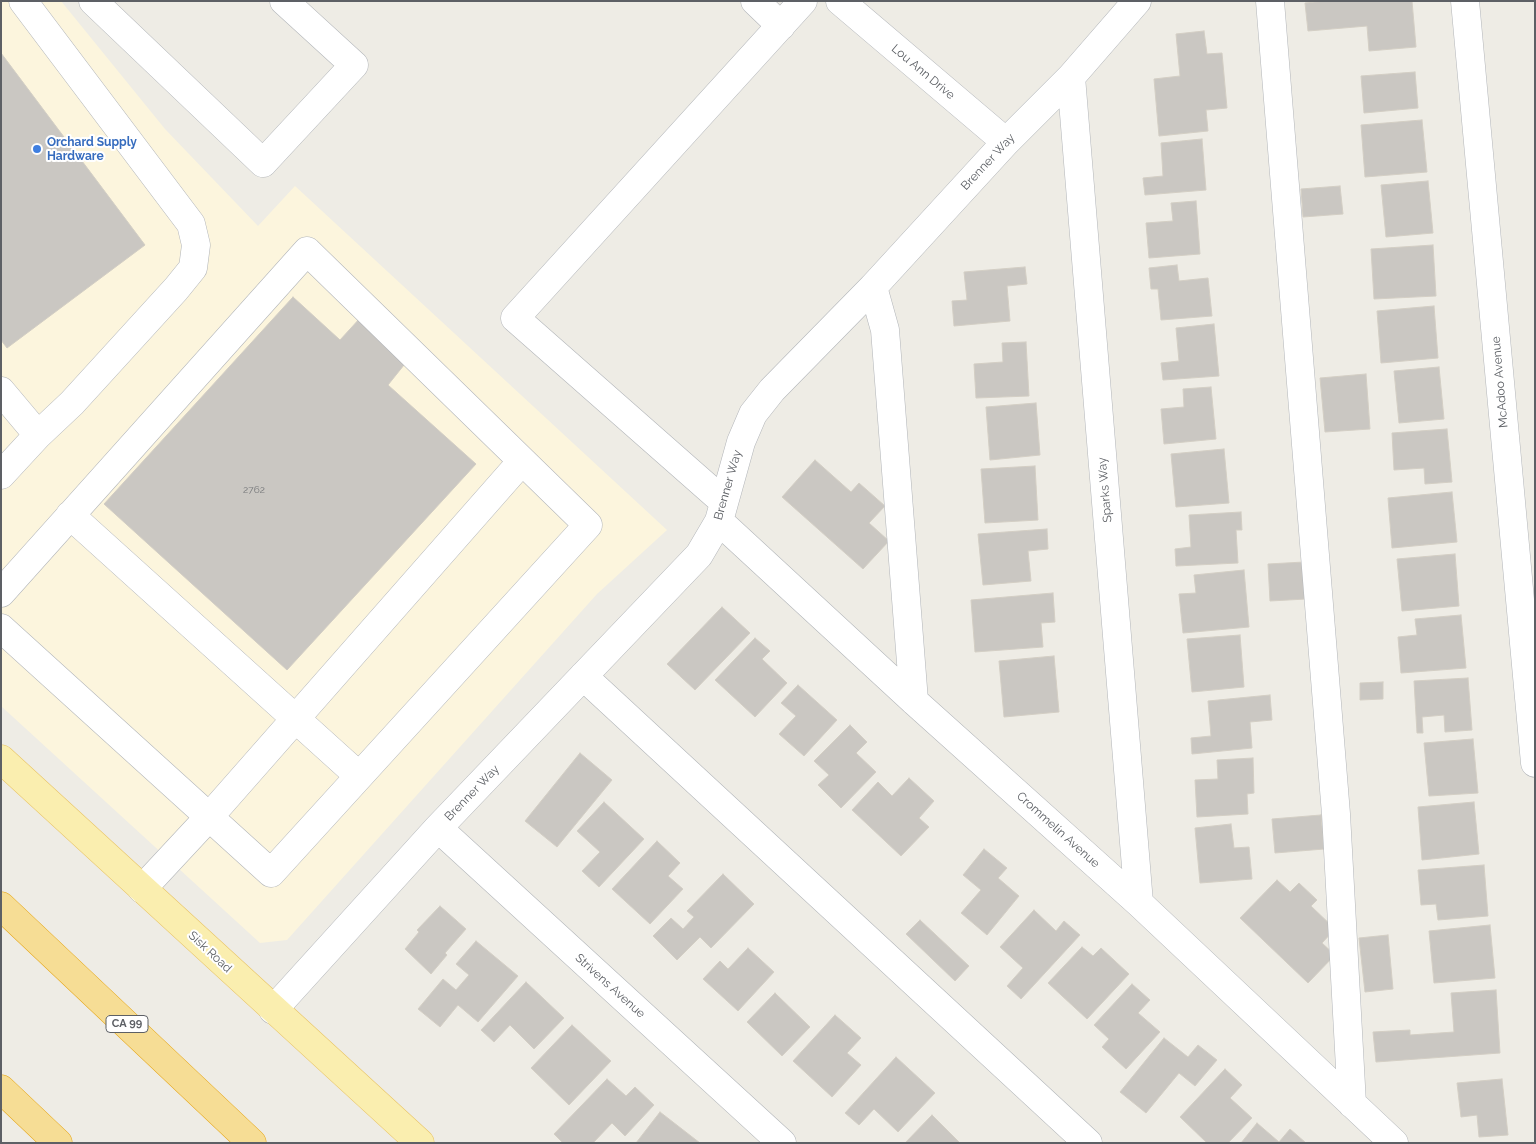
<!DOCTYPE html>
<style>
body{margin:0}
#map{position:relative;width:1536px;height:1144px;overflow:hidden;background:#eeece5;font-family:Raleway,sans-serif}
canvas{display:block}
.frame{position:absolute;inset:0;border:2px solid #5d6065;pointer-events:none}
</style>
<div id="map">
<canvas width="1536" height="1144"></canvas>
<div class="frame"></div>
</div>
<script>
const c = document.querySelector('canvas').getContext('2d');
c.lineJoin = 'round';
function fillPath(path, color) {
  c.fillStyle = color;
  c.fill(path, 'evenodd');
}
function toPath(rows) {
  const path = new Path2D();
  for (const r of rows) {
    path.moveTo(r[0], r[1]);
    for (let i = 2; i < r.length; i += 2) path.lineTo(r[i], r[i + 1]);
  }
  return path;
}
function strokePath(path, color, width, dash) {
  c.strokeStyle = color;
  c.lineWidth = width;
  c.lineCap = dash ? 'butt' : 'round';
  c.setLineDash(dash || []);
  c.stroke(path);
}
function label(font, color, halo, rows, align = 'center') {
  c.font = font + ' Raleway,sans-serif';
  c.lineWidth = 4;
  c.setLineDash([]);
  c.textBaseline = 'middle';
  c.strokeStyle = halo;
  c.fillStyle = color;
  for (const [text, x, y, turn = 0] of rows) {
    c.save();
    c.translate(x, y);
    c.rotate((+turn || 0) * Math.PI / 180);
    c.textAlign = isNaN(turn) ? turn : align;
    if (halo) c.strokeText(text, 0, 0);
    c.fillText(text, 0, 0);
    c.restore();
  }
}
fillPath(toPath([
 [1,1,61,1,165,129,258,226,295,186,667,530,597,594,287,940,260,943,1,706]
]), '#fcf5dd');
const building = toPath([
 [1325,1,1412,1,1416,47,1369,51,1367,26,1308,31,1305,3,1325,1],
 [1204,31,1207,54,1222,53,1227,108,1206,110,1208,131,1159,136,1154,79,1180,76,1176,34,1204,31],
 [1,53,145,245,7,348,1,340,1,53],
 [1415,72,1418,108,1364,113,1361,76,1415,72],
 [1422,120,1427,172,1365,177,1361,125,1422,120],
 [1202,139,1206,190,1145,195,1143,178,1163,176,1161,143,1202,139],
 [1428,181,1433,233,1386,237,1381,185,1428,181],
 [1340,186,1343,214,1303,217,1301,189,1340,186],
 [1196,201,1200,254,1149,258,1146,223,1173,221,1171,203,1196,201],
 [1433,245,1436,296,1374,299,1371,249,1433,245],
 [1177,265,1179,281,1208,278,1212,316,1161,320,1158,289,1151,289,1149,268,1177,265],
 [1025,267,1027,284,1007,286,1010,321,954,326,952,301,967,300,964,272,1025,267],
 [293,297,340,340,361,317,408,360,388,385,476,464,287,670,104,504,293,297],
 [1434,306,1438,358,1381,363,1377,311,1434,306],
 [1214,324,1219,376,1163,380,1161,363,1179,361,1176,328,1214,324],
 [1026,342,1029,396,976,398,974,364,1003,362,1002,343,1026,342],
 [1439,367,1444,419,1399,423,1394,371,1439,367],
 [1366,374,1370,429,1325,432,1320,378,1366,374],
 [1211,387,1216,439,1164,444,1161,409,1184,407,1183,389,1211,387],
 [1036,403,1040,455,990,460,986,407,1036,403],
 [1447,429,1452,482,1425,484,1424,468,1394,470,1392,433,1447,429],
 [1224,449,1229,503,1176,507,1171,454,1224,449],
 [815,460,851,492,859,483,885,506,869,523,889,541,863,569,782,497,815,460],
 [1035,466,1038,520,985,523,981,469,1035,466],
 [1452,492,1457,542,1392,548,1388,498,1452,492],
 [1241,512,1242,530,1236,530,1238,563,1176,566,1175,549,1191,547,1189,515,1241,512],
 [1047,529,1048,549,1028,551,1031,581,983,585,978,534,1047,529],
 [1455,554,1459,606,1402,611,1397,559,1455,554],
 [1304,562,1306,599,1270,601,1268,564,1304,562],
 [1244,570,1249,627,1183,633,1179,594,1196,593,1194,575,1244,570],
 [1053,593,1055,622,1041,623,1043,647,975,652,971,600,1053,593],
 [722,607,750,633,695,690,667,664,722,607],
 [1461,615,1466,668,1401,673,1398,637,1417,635,1415,619,1461,615],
 [1240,635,1244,687,1192,692,1187,639,1240,635],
 [755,638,770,651,762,659,787,683,755,717,715,680,755,638],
 [1054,656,1059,712,1004,717,999,661,1054,656],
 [1468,678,1472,730,1445,732,1444,715,1422,717,1423,733,1417,733,1414,681,1468,678],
 [1383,682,1383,699,1360,700,1360,683,1383,682],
 [798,685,837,720,804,756,779,734,796,716,781,703,798,685],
 [1270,695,1272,720,1250,722,1252,748,1192,754,1191,738,1211,736,1208,701,1270,695],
 [850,725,867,742,856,753,876,772,841,808,818,785,829,775,814,761,850,725],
 [1473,739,1478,793,1429,796,1424,743,1473,739],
 [580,753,612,780,557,847,525,821,580,753],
 [1253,758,1254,793,1247,794,1248,814,1197,817,1195,780,1218,779,1217,760,1253,758],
 [909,778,934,801,919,818,929,827,901,856,852,810,878,782,892,796,909,778],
 [604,802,644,839,599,887,582,871,600,852,577,831,604,802],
 [1474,802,1479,854,1422,860,1418,807,1474,802],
 [1321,815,1324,849,1275,853,1272,819,1321,815],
 [1231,824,1234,848,1249,847,1252,879,1200,883,1195,828,1231,824],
 [657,841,680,863,668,876,683,889,650,924,612,889,657,841],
 [984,849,1007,868,998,878,1019,896,987,935,961,913,981,890,963,875,984,849],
 [1484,865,1488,916,1438,920,1436,904,1421,905,1418,870,1484,865],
 [723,874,754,904,711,948,700,937,677,960,653,936,671,918,683,929,694,917,687,911,723,874],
 [1277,880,1290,892,1299,883,1317,900,1311,906,1335,929,1322,943,1335,955,1308,983,1240,918,1277,880],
 [440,906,466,929,445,953,447,955,431,974,405,949,419,932,417,930,440,906],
 [1034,910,1056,931,1064,921,1080,935,1021,999,1007,986,1023,968,1000,947,1034,910],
 [920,920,969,966,955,981,906,934,920,920],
 [1490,925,1495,978,1434,983,1429,931,1490,925],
 [1388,935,1393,989,1365,992,1359,938,1388,935],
 [476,941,518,976,478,1022,458,1005,440,1027,418,1009,443,979,456,990,469,975,456,964,476,941],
 [1082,947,1093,956,1101,948,1129,974,1087,1019,1048,983,1082,947],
 [748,948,774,972,738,1011,703,979,720,961,728,969,748,948],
 [526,982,564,1018,534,1049,510,1025,494,1042,481,1030,526,982],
 [1132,984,1150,1000,1138,1013,1160,1032,1126,1069,1102,1047,1109,1039,1094,1025,1132,984],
 [1496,990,1500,1053,1376,1062,1373,1032,1410,1030,1410,1035,1454,1032,1451,993,1496,990],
 [775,993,810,1027,782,1056,747,1022,775,993],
 [835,1015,861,1038,847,1053,861,1065,832,1097,793,1061,835,1015],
 [572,1025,611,1061,569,1105,531,1068,572,1025],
 [1164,1038,1188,1057,1198,1045,1217,1060,1195,1086,1179,1073,1146,1113,1120,1092,1164,1038],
 [896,1057,935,1093,898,1132,874,1109,859,1125,845,1113,896,1057],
 [1225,1069,1242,1085,1230,1098,1252,1118,1228,1143,1207,1143,1180,1117,1225,1069],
 [607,1079,626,1096,635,1087,654,1105,625,1136,612,1123,593,1143,563,1143,554,1134,607,1079],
 [1502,1079,1508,1135,1479,1137,1477,1115,1461,1117,1457,1083,1502,1079],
 [660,1112,700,1143,636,1143,660,1112],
 [932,1115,960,1143,905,1143,932,1115],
 [1257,1123,1279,1142,1290,1129,1306,1143,1241,1143,1257,1123]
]);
fillPath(building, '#cac7c2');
strokePath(building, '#d3cec4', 1);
const minor = toPath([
 [23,1,191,224,196,245,193,268,176,289,72,403,38,435],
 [93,1,263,163,354,65,284,1],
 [755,1,781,26],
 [840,1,1006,142],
 [1270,1,1336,814,1352,1104],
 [1465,1,1535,763],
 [1071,77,1139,903],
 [873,287,885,330,914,701],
 [1,391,38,435,1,475],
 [724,502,515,318,803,1],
 [70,515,359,776],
 [719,521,914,701,1139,903,1394,1143],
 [1,593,307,251,588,525,271,873,1,628],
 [583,676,1088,1143],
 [438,828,782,1143],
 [142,889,209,817,522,461],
 [273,1010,438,828,699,555,719,521,741,442,753,414,772,390,873,287,1006,142,1071,77,1137,1]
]);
const major = toPath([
 [1,759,420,1143]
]);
const highway = toPath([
 [1,906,252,1143],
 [1,1089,58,1143]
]);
strokePath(minor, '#b2b5b9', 29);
strokePath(major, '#e8c364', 29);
strokePath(highway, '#e4a20f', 29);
strokePath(minor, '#fff', 28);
strokePath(major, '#faeeaf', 28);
strokePath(highway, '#f6dd95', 28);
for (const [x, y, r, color] of [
 [37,149,5,"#3f7fe0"]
]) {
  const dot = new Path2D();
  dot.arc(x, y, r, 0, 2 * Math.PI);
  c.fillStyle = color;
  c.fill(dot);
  strokePath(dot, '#fff', 2);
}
label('10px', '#787a7c', null, [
 ["2762",254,490]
]);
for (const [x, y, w] of [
 [127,1024,42]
]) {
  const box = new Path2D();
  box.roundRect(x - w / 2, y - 8.5, w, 17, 4);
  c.fillStyle = '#fff';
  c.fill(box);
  strokePath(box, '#5d6065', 1);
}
label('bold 11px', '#5d6065', null, [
 ["CA 99",127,1024]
]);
label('12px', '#5d6065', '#fff', [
 ["Lou Ann Drive",923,72,40],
 ["Brenner Way",988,162,-47],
 ["McAdoo Avenue",1500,382,-95],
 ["Brenner Way",728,485,-74],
 ["Sparks Way",1105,490,-95],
 ["Brenner Way",472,793,-46],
 ["Crommelin Avenue",1058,830,42],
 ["Sisk Road",210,952,43],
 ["Strivens Avenue",610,986,42]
]);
label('bold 12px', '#366cbe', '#fff', [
 ["Orchard Supply",47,142],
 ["Hardware",47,156]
], 'left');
</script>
